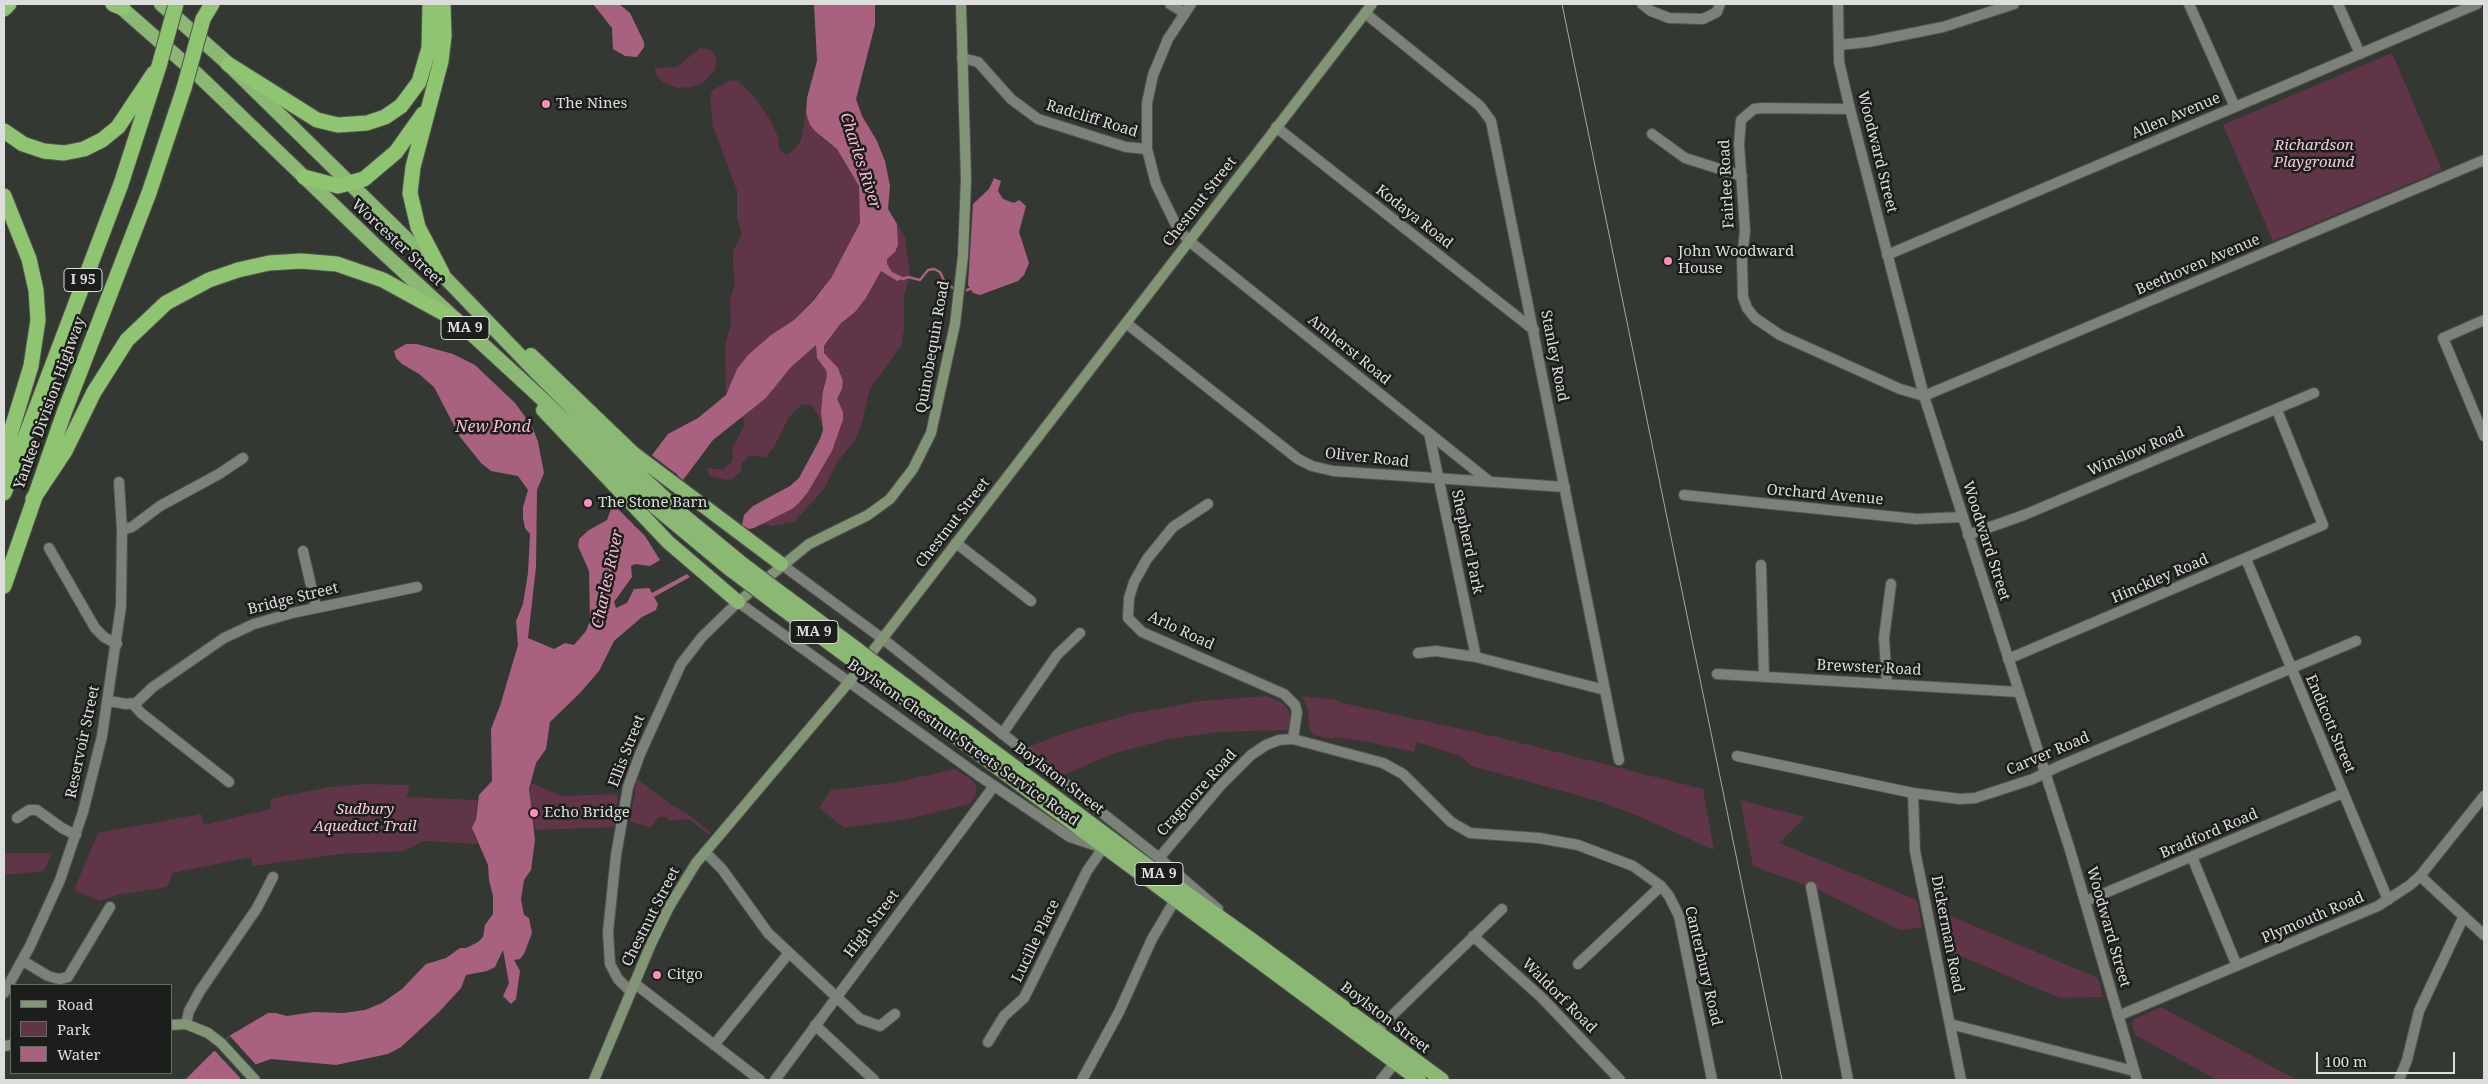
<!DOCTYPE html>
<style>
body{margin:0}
#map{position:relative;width:2488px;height:1084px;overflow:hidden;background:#343832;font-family:"Noto Serif",serif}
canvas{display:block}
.frame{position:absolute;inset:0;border:5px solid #dbdeda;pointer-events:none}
.legend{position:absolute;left:10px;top:984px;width:162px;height:90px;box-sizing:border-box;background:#1c1e1c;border:1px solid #686b68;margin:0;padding:6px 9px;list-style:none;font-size:15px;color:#dbdeda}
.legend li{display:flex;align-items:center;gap:10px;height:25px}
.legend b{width:25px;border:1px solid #686b68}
.scale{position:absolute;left:2316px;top:1052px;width:139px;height:22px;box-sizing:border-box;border:2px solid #dbdeda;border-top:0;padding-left:6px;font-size:15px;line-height:18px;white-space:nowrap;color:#dbdeda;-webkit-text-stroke:4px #1c1e1c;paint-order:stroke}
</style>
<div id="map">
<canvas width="2488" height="1084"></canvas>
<div class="frame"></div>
<ul class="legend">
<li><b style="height:6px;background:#829577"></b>Road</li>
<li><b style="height:14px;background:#5f3547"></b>Park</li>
<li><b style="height:14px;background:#a96180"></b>Water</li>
</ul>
<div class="scale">100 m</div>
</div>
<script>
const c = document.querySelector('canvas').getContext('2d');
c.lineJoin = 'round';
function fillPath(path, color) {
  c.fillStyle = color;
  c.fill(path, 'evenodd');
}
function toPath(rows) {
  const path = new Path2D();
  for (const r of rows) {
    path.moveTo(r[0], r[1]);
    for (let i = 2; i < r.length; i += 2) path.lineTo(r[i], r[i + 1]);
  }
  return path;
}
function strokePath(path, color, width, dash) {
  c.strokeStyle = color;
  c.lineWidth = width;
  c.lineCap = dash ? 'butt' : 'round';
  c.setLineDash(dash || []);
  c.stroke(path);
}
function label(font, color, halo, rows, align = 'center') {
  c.font = font + ' "Noto Serif",serif';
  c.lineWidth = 5;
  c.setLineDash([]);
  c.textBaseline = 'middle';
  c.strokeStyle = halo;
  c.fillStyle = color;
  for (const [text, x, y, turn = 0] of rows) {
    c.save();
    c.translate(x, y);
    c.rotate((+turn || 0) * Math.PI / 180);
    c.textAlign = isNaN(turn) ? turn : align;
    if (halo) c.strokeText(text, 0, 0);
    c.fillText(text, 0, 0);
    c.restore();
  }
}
fillPath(toPath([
 [700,48,711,50,717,59,715,70,704,82,692,87,677,88,663,82,656,75,655,68,677,67],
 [2392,53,2442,170,2273,241,2223,125],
 [730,80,738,81,754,96,772,123,778,137,779,148,783,153,788,154,796,148,801,140,806,113,810,125,823,139,837,149,859,186,859,203,861,215,859,227,827,284,794,320,771,335,748,355,726,395,725,346,731,323,730,300,735,283,733,268,733,251,742,234,737,218,737,191,713,126,710,97,713,90],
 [897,224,905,237,910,275,904,296,904,330,901,346,870,389,861,426,855,440,836,464,824,489,794,522,772,526,762,524,792,509,808,492,832,451,843,420,843,412,837,399,842,389,843,381,841,373,826,357,823,349,840,324,855,312,869,294,881,271,895,280,904,278,892,272,887,264,887,259,895,252,898,245],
 [817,345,817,358,826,370,827,376,823,391,822,424,814,408,808,404,801,405,789,417,775,445,766,457,749,456,741,464,742,470,732,479,726,480,709,476,707,468,723,470,732,461,733,447,745,424,742,417,766,398,791,367,813,346],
 [1267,696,1281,702,1287,708,1290,716,1288,730,1218,732,1168,739,1112,754,1063,775,1028,747,1067,732,1130,714,1201,701],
 [1302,696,1339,700,1338,702,1497,737,1703,789,1714,850,1636,815,1598,801,1472,766,1460,756,1417,742,1414,752,1373,743,1334,737,1333,739,1314,735,1309,728,1308,709],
 [955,769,971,779,976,785,976,794,970,804,907,819,844,828,819,808,831,790,893,783],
 [637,779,670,804,688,814,711,833,709,835,689,819,669,821,666,817,659,817,650,828,630,821],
 [531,783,562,796,618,794,614,827,535,830,529,801],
 [367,784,410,785,406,797,478,800,473,833,478,844,424,841,404,851,340,854,253,866,251,857,173,873,167,887,117,895,100,901,74,890,98,833,201,814,204,825,271,809,270,799,330,787],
 [1740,800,1805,817,1779,843,1917,900,1922,927,1900,930,1819,890,1753,866],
 [4,853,52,853,44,871,4,875],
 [1936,910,2098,978,2103,997,2060,998,1944,949],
 [2161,1007,2297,1080,2217,1080,2135,1035,2132,1024,2134,1019]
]), '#5f3547');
fillPath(toPath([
 [593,4,619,4,630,13,644,42,644,47,637,57,625,56,613,49,612,28],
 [814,4,875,4,875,25,856,99,862,116,877,141,885,161,890,186,888,209,897,224,898,245,895,252,887,259,887,264,892,272,905,278,897,281,881,271,866,298,855,312,840,324,824,346,824,353,838,368,843,381,842,389,837,399,843,412,843,420,832,451,808,492,799,503,792,509,754,528,749,529,742,525,744,515,753,506,790,486,799,478,820,439,823,430,821,412,823,391,827,376,826,370,817,358,816,345,791,367,766,398,713,440,683,480,673,472,633,524,645,536,660,560,650,566,635,564,631,566,632,577,614,602,616,608,627,603,634,589,649,588,652,593,687,574,690,577,654,597,658,604,656,610,642,617,614,641,599,671,580,693,550,722,546,749,536,763,529,789,535,840,531,870,524,880,521,899,524,915,529,918,532,933,524,954,520,959,514,960,520,971,516,999,511,1004,503,996,509,983,503,950,495,967,487,971,466,975,461,988,439,1012,401,1047,388,1054,336,1065,271,1059,257,1064,238,1080,185,1080,229,1036,268,1013,276,1013,287,1016,314,1012,343,1013,365,1010,382,1003,402,989,426,964,446,958,460,948,466,948,478,942,483,937,485,925,493,914,493,896,489,880,488,865,472,828,476,819,479,795,492,781,491,729,500,706,518,645,516,621,523,604,528,573,530,534,525,528,523,518,523,507,528,490,518,476,491,471,481,463,460,437,434,387,419,374,402,364,396,358,394,351,406,344,417,344,453,354,475,365,515,403,532,426,538,442,544,473,537,490,536,567,528,638,554,649,565,643,574,645,586,631,590,621,589,571,578,546,579,539,589,530,607,520,611,509,668,434,698,418,726,395,737,369,748,355,771,335,794,320,813,301,831,278,860,223,859,186,837,149,816,132,810,125,806,113,807,98,817,61],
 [994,178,1001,181,998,191,1003,199,1014,203,1019,200,1026,206,1019,232,1029,263,1024,275,1018,281,980,295,973,293,968,285,973,204,989,189]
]), '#a96180');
fillPath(toPath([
 [650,454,678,475,676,477,673,475,636,524,639,526,637,528,612,503],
 [230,1036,258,1067,242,1080,214,1050]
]), '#343832');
strokePath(toPath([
 [903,279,908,277,920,280,928,270,934,269,940,272,945,283,953,288],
 [967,290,970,289]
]), '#a96180', 2.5);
const minor = toPath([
 [1170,4,1185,13],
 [1642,4,1651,11,1669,18,1703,19,1717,12,1720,4],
 [2189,4,2235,107],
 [2338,4,2360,54],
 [1365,13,1480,106,1491,121,1619,760],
 [1839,45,1868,42,1943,27,2014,4],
 [1850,109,1763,108,1754,109,1741,120,1739,144,1745,230,1742,260,1743,297,1747,308,1755,318,1780,335,1900,389,1924,396,2484,160],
 [1276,127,1534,330],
 [1652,134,1685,158,1742,176],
 [1147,149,1147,103,1153,75,1168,39,1191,4],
 [1189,241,1490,482],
 [1887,255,2477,4],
 [2484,320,2443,338,2484,436],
 [1126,323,1298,459,1312,466,1333,471,1565,487],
 [1429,433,1476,657],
 [1684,495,1916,519,1963,517],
 [1208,504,1173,527,1147,559,1134,582,1129,598,1128,618,1142,632,1284,694,1295,705,1297,712,1293,739],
 [122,530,132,527,160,506,219,474,243,458],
 [1968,535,2024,515,2314,393],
 [956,543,1031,601],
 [49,548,95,628,104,637,117,644],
 [303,551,316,607],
 [2246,559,2388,900],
 [781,564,883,639,1159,858,1218,909],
 [1761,565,1764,677],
 [738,602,978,775,1070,837,1103,848,1087,871,1024,998,1004,1016,988,1042],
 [1418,653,1436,651,1476,657,1605,690],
 [2008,659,2323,525,2277,410],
 [1717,674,2019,692],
 [1887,684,1884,638,1891,584],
 [109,701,126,704,136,703,153,687,224,638,254,624,292,613,417,587],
 [133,704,141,713,229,782],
 [1002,734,1057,655,1080,633],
 [1737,756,1913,793,1960,799,1975,798,2033,779,2057,767,2356,641],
 [1913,793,1915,851,1961,1080],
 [17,818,29,810,37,810,62,828,76,835],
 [705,852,722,869,768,933,860,1019,880,1026,895,1014],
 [2192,857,2237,966],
 [1159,858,1221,785,1251,755,1266,745,1279,740,1293,739,1383,763,1403,774,1451,822,1470,833,1539,838,1578,845,1633,866,1661,886,1669,896,1679,916,1712,1080],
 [2420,876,2484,935],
 [1811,887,1848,1080],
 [2086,901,2343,793],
 [1473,936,1542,998,1620,1080],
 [23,961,48,976,59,979,68,977,110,907],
 [1578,964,1661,886],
 [634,983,760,1080],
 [4,993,30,946,60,880,83,812,102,736,121,606,122,530,119,482],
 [2118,1016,2378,906,2410,885,2420,876,2484,796],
 [186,1024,189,1011,200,991,257,908,273,877],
 [1950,1024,2134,1071],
 [815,1025,874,1080],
 [1376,1031,1502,909],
 [714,1045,789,953],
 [775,1080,994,786],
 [1082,1080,1119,1012,1152,939,1175,900],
 [1381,1080,1395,1063],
 [2399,1080,2407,1060,2419,1011,2464,916]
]);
const tertiary = toPath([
 [1838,4,1839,62,1850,109,1924,396,2070,850,2137,1080],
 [962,58,978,62,1011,99,1038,119,1126,147,1147,149,1156,184,1177,227,1189,241],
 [630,991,618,979,610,964,608,932,616,855,628,787,640,754,681,664,702,637,738,602]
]);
const secondary = toPath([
 [738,602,809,544,868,515,890,499,913,469,931,433,955,324,963,256,966,179,961,4],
 [171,1025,186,1024,208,1033,221,1043,255,1080],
 [4,1046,11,1045],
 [594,1080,651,944,669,907,696,863,849,682,1372,4]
]);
const trunk = toPath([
 [117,4,198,75,376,246,540,397,654,506,731,570],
 [161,4,224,60,428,260,537,373,633,469,683,515,740,562],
 [531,355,633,453,781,564],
 [543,410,668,542,738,602],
 [785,596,858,650],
 [776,604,851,659],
 [878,665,1140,860,1252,940,1442,1080],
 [871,674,1419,1080]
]);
const motorway = toPath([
 [113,4,123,8],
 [4,9,9,4],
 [203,19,212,4],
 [228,64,317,120,338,125,367,123,385,117,401,106,419,82,429,48,430,4],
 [4,131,23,144,44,151,64,153,84,149,102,140,118,127,154,73],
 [304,177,338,186,364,179,396,152,423,114],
 [4,196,29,259,36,290,38,320,31,366,9,438,6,470],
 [442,273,418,227,410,193,413,167,441,61,444,36,443,4],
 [4,493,121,184,159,66],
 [33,499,65,451,94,392,127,340,166,303,209,280,238,270,269,263,301,261,337,264,383,280,456,320],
 [4,586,64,413,149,193,184,88]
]);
strokePath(minor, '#51544f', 12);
strokePath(tertiary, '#51544f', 12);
strokePath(secondary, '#51544f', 12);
strokePath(trunk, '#51544f', 16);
strokePath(motorway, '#51544f', 17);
strokePath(minor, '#7c817a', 10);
strokePath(tertiary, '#7c817a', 10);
strokePath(secondary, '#829577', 10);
strokePath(trunk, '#8bb872', 14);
strokePath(motorway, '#8fc570', 15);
strokePath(toPath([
 [1562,4,1782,1080]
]), '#a6a9a5', 1);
const trunkBridge = toPath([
 [740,562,785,596],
 [731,570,776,604],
 [858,650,878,665],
 [851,659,871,674]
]);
const motorwayBridge = toPath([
 [159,66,176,4],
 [184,88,203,19]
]);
strokePath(trunkBridge, '#51544f', 16, []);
strokePath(motorwayBridge, '#51544f', 17, []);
strokePath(trunkBridge, '#8bb872', 14);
strokePath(motorwayBridge, '#8fc570', 15);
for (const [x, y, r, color] of [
 [546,104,5,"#fd8ebe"],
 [1668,261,5,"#fd8ebe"],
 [588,503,5,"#fd8ebe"],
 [534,813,5,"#fd8ebe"],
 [657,975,5,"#fd8ebe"]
]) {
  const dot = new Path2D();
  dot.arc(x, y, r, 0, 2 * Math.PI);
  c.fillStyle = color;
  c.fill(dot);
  strokePath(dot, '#1c1e1c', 2);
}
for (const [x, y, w] of [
 [83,280,38],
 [465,328,48],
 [814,632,48],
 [1159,874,48]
]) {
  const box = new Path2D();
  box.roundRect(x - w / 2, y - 11.5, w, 23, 4);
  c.fillStyle = '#1c1e1c';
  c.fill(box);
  strokePath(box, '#dbdeda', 1);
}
label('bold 14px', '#dbdeda', null, [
 ["I 95",83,280],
 ["MA 9",465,328],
 ["MA 9",814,632],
 ["MA 9",1159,874]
]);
label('15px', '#dbdeda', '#1c1e1c', [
 ["The Nines",556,104],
 ["John Woodward",1678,252],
 ["House",1678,269],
 ["The Stone Barn",598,503],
 ["Echo Bridge",544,813],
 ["Citgo",667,975]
], 'left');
label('15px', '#dbdeda', '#1c1e1c', [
 ["Allen Avenue",2176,116,-23],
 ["Radcliff Road",1092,119,17],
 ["Woodward Street",1877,152,76],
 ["Fairlee Road",1727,184,-93],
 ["Chestnut Street",1200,202,-52],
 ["Kodaya Road",1414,217,38],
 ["Worcester Street",397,243,43],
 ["Beethoven Avenue",2198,265,-23],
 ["Quinobequin Road",933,347,-80],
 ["Amherst Road",1349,350,39],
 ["Stanley Road",1554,356,79],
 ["Yankee Division Highway",50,403,-70],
 ["Winslow Road",2136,452,-23],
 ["Oliver Road",1367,458,6],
 ["Orchard Avenue",1825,495,5],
 ["Chestnut Street",953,523,-52],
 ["Woodward Street",1986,541,72],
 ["Shepherd Park",1467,542,78],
 ["Hinckley Road",2160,579,-23],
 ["Bridge Street",293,599,-14],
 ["Arlo Road",1181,631,25],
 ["Brewster Road",1869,668,3],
 ["Endicott Street",2330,724,67],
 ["Reservoir Street",83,742,-78],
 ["Boylston-Chestnut Streets Service Road",963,743,35],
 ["Ellis Street",627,751,-69],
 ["Carver Road",2048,754,-23],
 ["Boylston Street",1059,779,37],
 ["Cragmore Road",1197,793,-48],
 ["Bradford Road",2209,834,-23],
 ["Chestnut Street",651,917,-63],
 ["Plymouth Road",2313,918,-23],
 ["High Street",872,924,-53],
 ["Woodward Street",2108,927,74],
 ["Dickerman Road",1947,934,79],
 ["Lucille Place",1036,941,-64],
 ["Canterbury Road",1703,966,77],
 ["Waldorf Road",1559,996,45],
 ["Boylston Street",1385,1018,37]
]);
label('italic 15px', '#f4c9d9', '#1c1e1c', [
 ["Richardson",2314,146],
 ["Playground",2314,163],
 ["Sudbury",365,810],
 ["Aqueduct Trail",365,827]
]);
label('italic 16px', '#f9bad2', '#1c1e1c', [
 ["Charles River",860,161,72],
 ["New Pond",493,427],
 ["Charles River",608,579,-78]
]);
</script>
